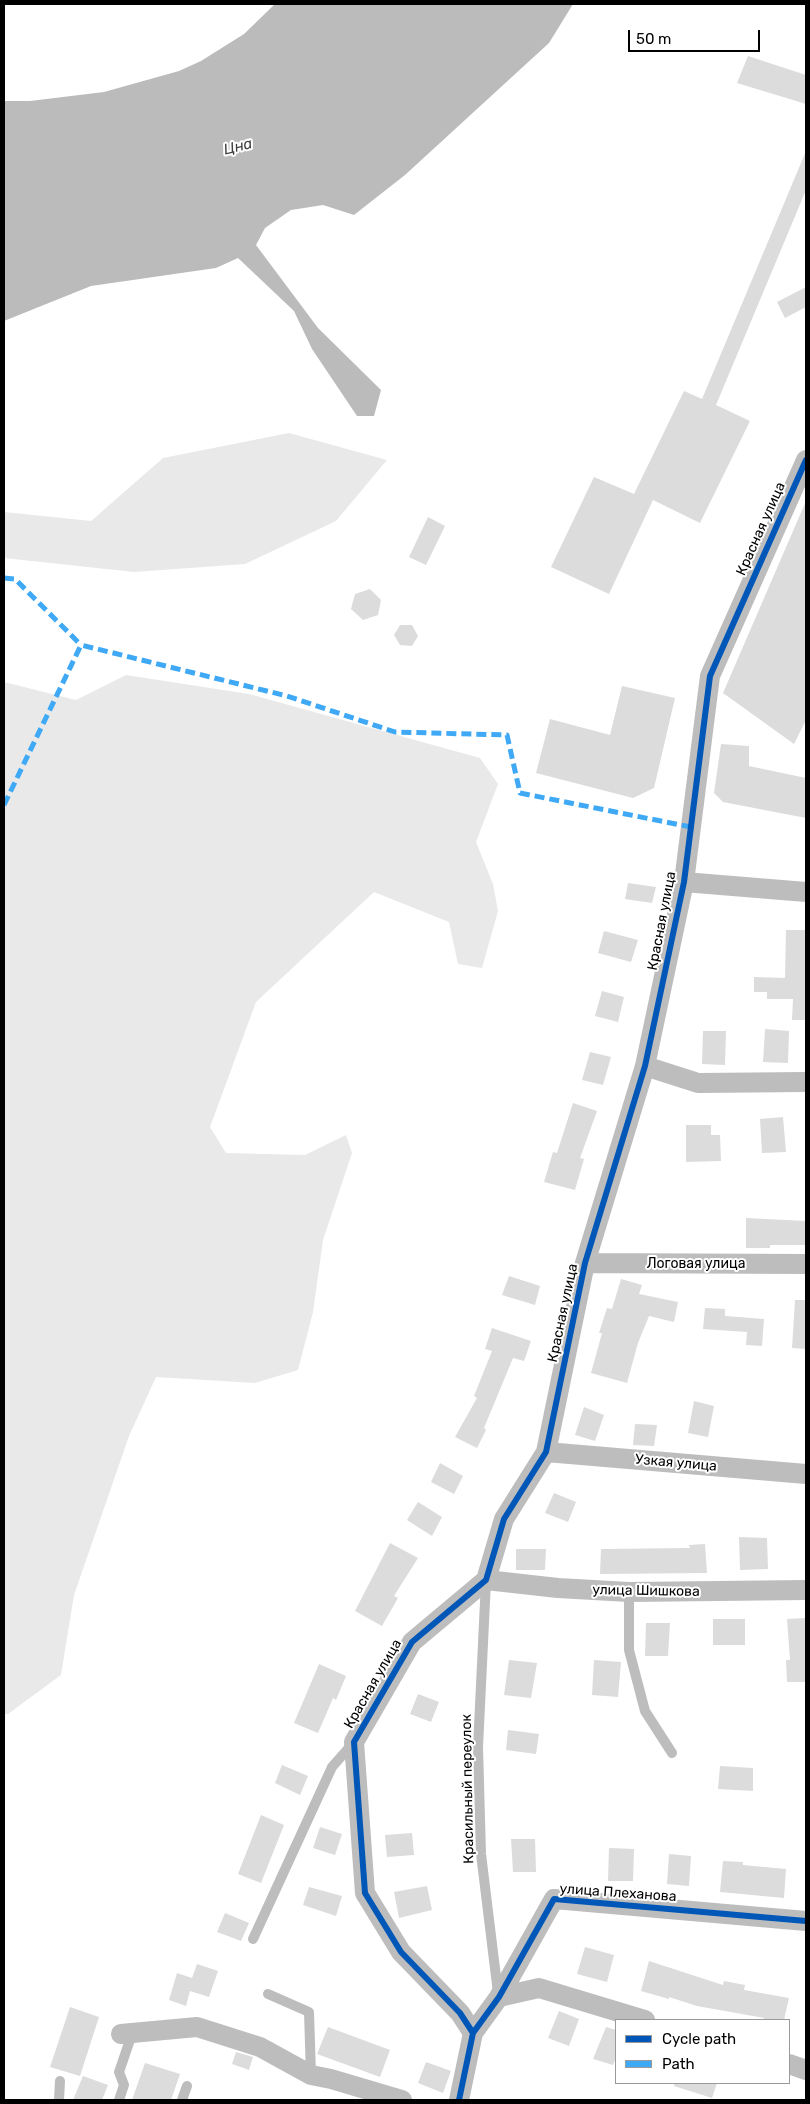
<!DOCTYPE html>
<meta charset="utf-8">
<style>
body{margin:0}
#map{position:relative;width:810px;height:2104px;overflow:hidden;background:#fff;font-family:Rubik,sans-serif}
canvas{display:block}
.frame{position:absolute;inset:0;border:5px solid #000;pointer-events:none}
.legend{position:absolute;left:615px;top:2019px;width:175px;height:65px;box-sizing:border-box;background:#fff;border:1px solid #999;margin:0;padding:6px 9px;list-style:none;font-size:15px;color:#000}
.legend li{display:flex;align-items:center;gap:10px;height:25px}
.legend b{width:25px;border:1px solid #999}
.scale{position:absolute;left:628px;top:30px;width:132px;height:22px;box-sizing:border-box;border:2px solid #000;border-top:0;padding-left:6px;font-size:15px;line-height:18px;white-space:nowrap;color:#000;-webkit-text-stroke:4px #fff;paint-order:stroke}
</style>
<div id="map">
<canvas width="810" height="2104"></canvas>
<div class="frame"></div>
<ul class="legend">
<li><b style="height:6px;background:#0057b8"></b>Cycle path</li>
<li><b style="height:6px;background:#3fa9f5"></b>Path</li>
</ul>
<div class="scale">50 m</div>
</div>
<script>
const c = document.querySelector('canvas').getContext('2d');
c.lineJoin = 'round';
function fillPath(path, color) {
  c.fillStyle = color;
  c.fill(path, 'evenodd');
}
function toPath(rows) {
  const path = new Path2D();
  for (const r of rows) {
    path.moveTo(r[0], r[1]);
    for (let i = 2; i < r.length; i += 2) path.lineTo(r[i], r[i + 1]);
  }
  return path;
}
function strokePath(path, color, width, dash) {
  c.strokeStyle = color;
  c.lineWidth = width;
  c.lineCap = dash ? 'butt' : 'round';
  c.setLineDash(dash || []);
  c.stroke(path);
}
function label(font, color, halo, rows, align = 'center') {
  c.font = font + ' Rubik,sans-serif';
  c.lineWidth = 4;
  c.setLineDash([]);
  c.textBaseline = 'middle';
  c.strokeStyle = halo;
  c.fillStyle = color;
  for (const [text, x, y, turn = 0] of rows) {
    c.save();
    c.translate(x, y);
    c.rotate((+turn || 0) * Math.PI / 180);
    c.textAlign = isNaN(turn) ? turn : align;
    if (halo) c.strokeText(text, 0, 0);
    c.fillText(text, 0, 0);
    c.restore();
  }
}
fillPath(toPath([
 [289,433,387,460,336,521,245,564,134,572,4,558,4,512,91,521,163,458],
 [126,675,249,694,480,758,498,784,476,842,493,884,498,911,482,968,458,964,449,922,374,892,256,1002,210,1127,226,1153,305,1155,346,1135,352,1153,323,1240,313,1312,298,1370,255,1383,156,1377,129,1436,74,1595,61,1675,8,1714,4,1714,4,682,76,700]
]), '#e9e9e9');
fillPath(toPath([
 [275,4,573,4,549,43,405,175,354,215,323,205,291,210,265,228,256,245,318,328,381,390,374,416,357,416,312,349,294,311,238,258,216,268,91,286,4,321,4,101,30,101,104,92,179,71,201,61,244,34]
]), '#bbb');
fillPath(toPath([
 [748,56,806,75,806,104,737,83],
 [806,151,806,190,716,405,750,421,700,523,653,500,609,594,551,567,594,477,634,494,684,391,702,399],
 [806,287,806,307,785,318,777,302],
 [806,501,806,720,794,744,723,693],
 [428,517,445,526,426,565,409,557],
 [370,589,381,600,378,615,363,620,351,609,355,594],
 [400,625,412,625,418,636,412,646,400,645,394,635],
 [622,686,675,698,654,788,633,798,536,773,550,719,610,735],
 [721,744,749,746,749,766,806,778,806,818,723,802,714,793],
 [628,883,656,887,652,903,625,899],
 [786,930,806,930,806,1020,792,1020,793,999,767,999,767,992,754,992,754,977,785,978],
 [604,931,638,940,631,962,598,953],
 [602,991,624,997,618,1022,595,1016],
 [765,1029,789,1031,788,1063,763,1062],
 [703,1031,726,1031,725,1065,702,1064],
 [590,1052,611,1057,603,1085,582,1080],
 [573,1103,597,1111,580,1158,584,1159,575,1190,544,1182,553,1152,557,1153],
 [783,1117,786,1152,762,1153,760,1119],
 [686,1125,711,1125,711,1135,720,1135,721,1161,686,1162],
 [746,1218,806,1221,806,1245,770,1245,770,1248,746,1248],
 [509,1276,540,1286,535,1305,502,1295],
 [621,1279,642,1285,639,1294,678,1302,674,1322,649,1316,638,1343,627,1383,591,1373,602,1333,599,1333,607,1308,612,1309],
 [795,1300,806,1300,806,1349,792,1348],
 [705,1308,725,1309,725,1316,764,1319,762,1346,746,1345,747,1332,703,1329],
 [492,1328,531,1341,524,1361,513,1358,484,1428,486,1430,477,1448,455,1437,477,1398,474,1396,492,1351,485,1349],
 [694,1401,714,1406,708,1437,688,1433],
 [584,1407,604,1415,595,1441,575,1435],
 [635,1424,657,1425,654,1446,633,1445],
 [440,1463,463,1476,454,1494,431,1482],
 [554,1493,576,1502,568,1522,545,1513],
 [418,1502,442,1517,432,1536,407,1520],
 [739,1537,767,1538,768,1569,740,1570],
 [390,1543,418,1558,394,1596,398,1598,382,1626,355,1611],
 [705,1544,707,1573,600,1574,601,1549,690,1548,689,1545],
 [516,1549,546,1549,545,1570,516,1570],
 [806,1618,806,1682,787,1682,786,1660,790,1660,787,1619],
 [713,1619,745,1619,745,1645,713,1645],
 [646,1623,670,1623,668,1656,645,1656],
 [509,1660,537,1663,531,1698,504,1695],
 [594,1660,621,1662,618,1697,592,1695],
 [319,1664,346,1676,336,1700,333,1698,318,1733,294,1723],
 [418,1694,439,1702,431,1722,410,1714],
 [508,1730,539,1734,536,1754,506,1750],
 [282,1765,308,1776,300,1795,275,1783],
 [720,1766,753,1768,753,1791,718,1789],
 [261,1815,284,1825,261,1883,238,1874],
 [320,1827,342,1834,335,1855,313,1848],
 [412,1833,414,1855,387,1857,385,1835],
 [511,1839,535,1839,536,1872,513,1872],
 [609,1848,634,1849,633,1881,608,1881],
 [669,1854,691,1856,689,1886,667,1884],
 [723,1861,743,1862,743,1865,786,1869,784,1898,720,1892],
 [427,1886,432,1910,399,1918,394,1892],
 [309,1887,342,1896,336,1916,303,1905],
 [225,1913,249,1923,241,1941,217,1932],
 [585,1947,614,1955,607,1982,577,1974],
 [649,1961,723,1985,724,1981,745,1985,744,1990,789,1998,784,2020,764,2020,764,2018,697,2006,669,1997,669,1999,641,1991],
 [197,1964,218,1971,209,1997,190,1991,186,2006,169,2000,177,1973,192,1978],
 [70,2007,99,2017,80,2076,50,2067],
 [559,2011,579,2019,569,2046,548,2038],
 [328,2027,390,2050,380,2077,317,2054],
 [606,2027,616,2030,616,2058,613,2065,593,2059],
 [236,2052,253,2057,249,2070,232,2064],
 [426,2062,451,2071,443,2093,418,2083],
 [145,2063,180,2074,171,2100,132,2100],
 [83,2076,108,2085,102,2100,73,2100],
 [675,2083,717,2083,712,2098,674,2086]
]), '#dcdcdc');
strokePath(toPath([
 [486,1581,478,1747,481,1854,498,1993],
 [629,1592,629,1650,645,1711,672,1753],
 [253,1939,332,1767,354,1742],
 [268,1994,309,2012,311,2075],
 [59,2100,60,2081],
 [119,2100,124,2085,119,2072,132,2034],
 [182,2100,187,2086]
]), '#bdbdbd', 10);
strokePath(toPath([
 [684,882,806,892],
 [645,1066,698,1083,806,1082],
 [585,1263,806,1264],
 [546,1452,806,1474],
 [486,1580,558,1588,629,1592,806,1590],
 [499,1997,539,1988,645,2020],
 [473,2033,499,1997,554,1899,806,1921],
 [121,2034,197,2027,260,2047,311,2075,331,2079,402,2100],
 [789,2064,806,2070],
 [459,2100,473,2033,460,2013,401,1952,365,1893,354,1742,412,1642,486,1580,504,1519,546,1452,585,1263,645,1066,684,882,710,676,806,460]
]), '#bdbdbd', 20);
strokePath(toPath([
 [4,578,15,579,81,645],
 [4,805,81,645,287,696,395,732,507,735,520,793,691,827]
]), '#3fa9f5', 5, [10, 5]);
strokePath(toPath([
 [473,2033,499,1997,554,1899,806,1921],
 [459,2100,473,2033,460,2013,401,1952,365,1893,354,1742,412,1642,486,1580,504,1519,546,1452,585,1263,645,1066,684,882,710,676,806,460]
]), '#0057b8', 6);
label('14px', '#000', '#fff', [
 ["Красная улица",761,529,-66],
 ["Красная улица",662,921,-79],
 ["Логовая улица",696,1264],
 ["Красная улица",563,1313,-78],
 ["Узкая улица",676,1463,5],
 ["улица Шишкова",646,1591,1],
 ["Красная улица",373,1684,-60],
 ["Красильный переулок",468,1789,-91],
 ["улица Плеханова",618,1893,4]
]);
label('italic 15px', '#3f3f3f', '#fff', [
 ["Цна",238,147,-14]
]);
</script>
